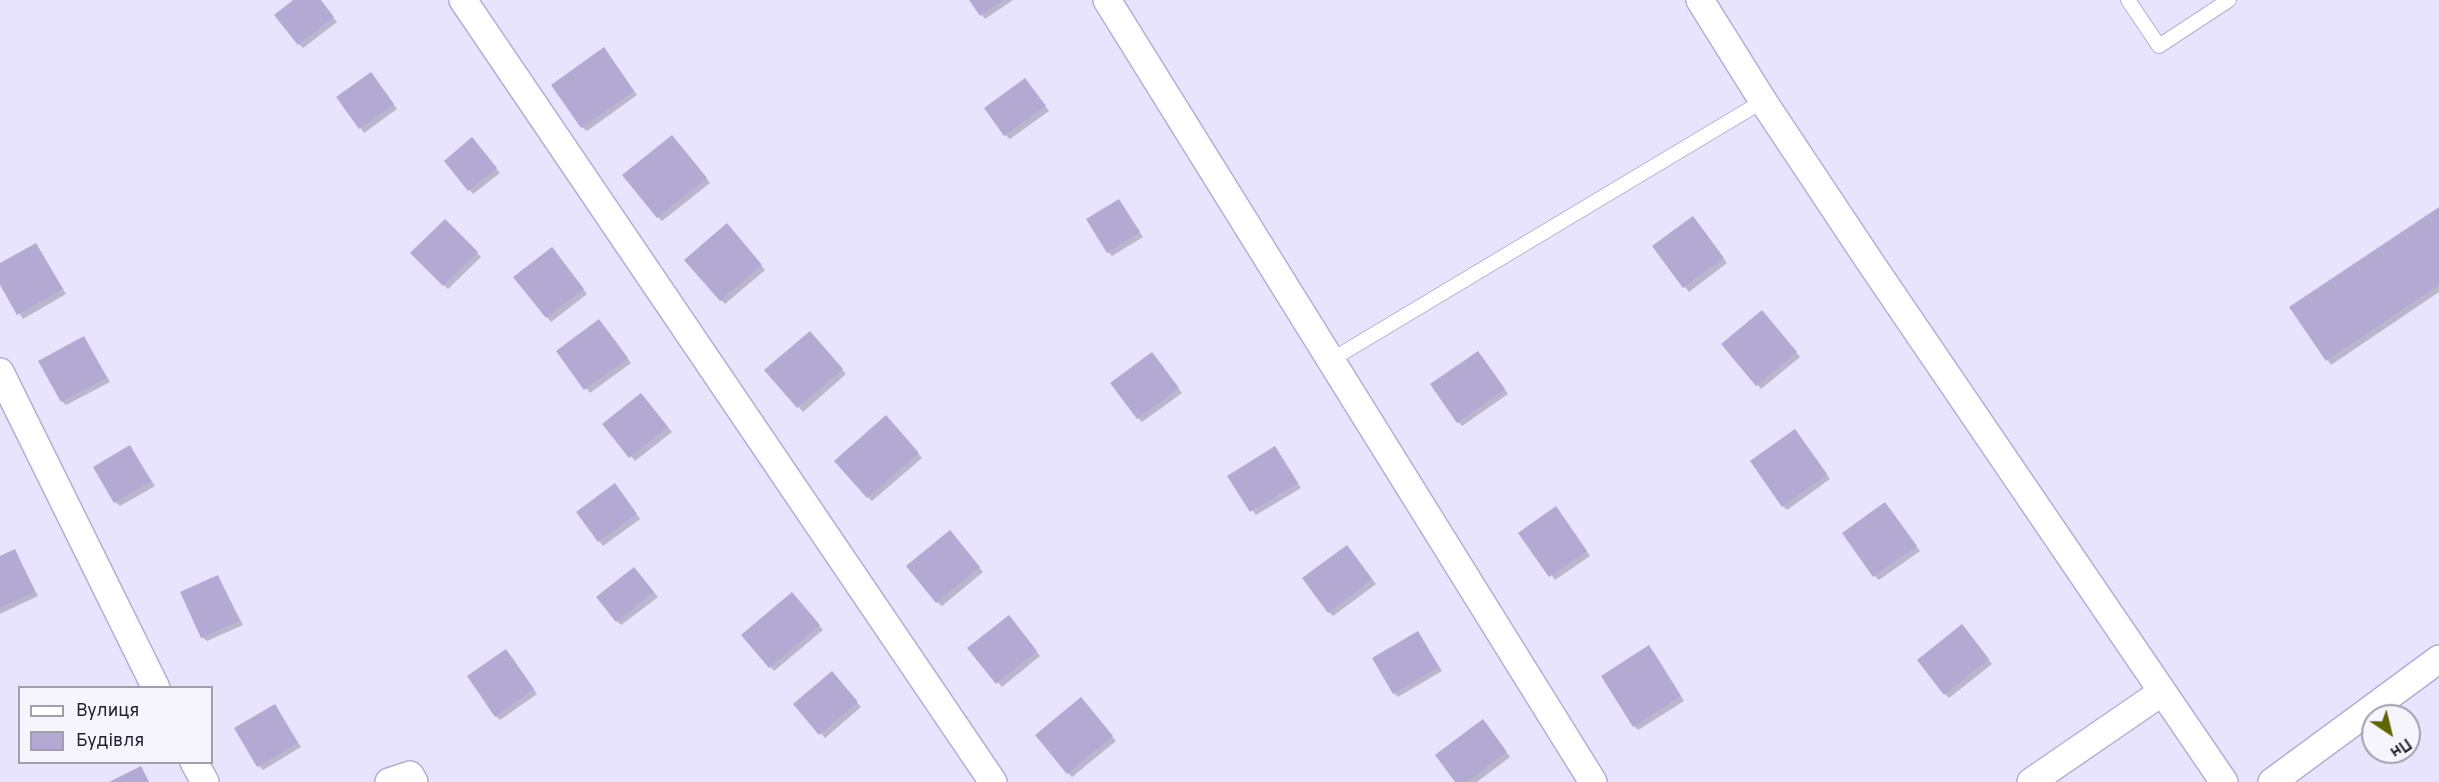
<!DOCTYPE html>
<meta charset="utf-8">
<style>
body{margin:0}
#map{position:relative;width:2439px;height:782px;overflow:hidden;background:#e9e4fe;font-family:Overpass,sans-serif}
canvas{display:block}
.legend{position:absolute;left:18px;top:686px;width:195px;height:78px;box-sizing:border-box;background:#f6f4fd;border:2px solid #a19faa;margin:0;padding:8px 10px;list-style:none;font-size:18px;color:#221f2e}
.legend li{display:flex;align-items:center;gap:12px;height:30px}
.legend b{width:30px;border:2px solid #a19faa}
.north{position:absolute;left:2361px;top:704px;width:60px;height:60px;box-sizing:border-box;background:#f6f4fd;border:2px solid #a19faa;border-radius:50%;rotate:145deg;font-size:16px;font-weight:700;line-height:24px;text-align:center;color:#221f2e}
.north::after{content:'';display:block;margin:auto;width:21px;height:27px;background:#5f6501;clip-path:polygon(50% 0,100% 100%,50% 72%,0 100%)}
</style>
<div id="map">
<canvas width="2439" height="782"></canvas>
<ul class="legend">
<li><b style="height:8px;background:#fff"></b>Вулиця</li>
<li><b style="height:16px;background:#b2aad2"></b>Будівля</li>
</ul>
<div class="north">Пн</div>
</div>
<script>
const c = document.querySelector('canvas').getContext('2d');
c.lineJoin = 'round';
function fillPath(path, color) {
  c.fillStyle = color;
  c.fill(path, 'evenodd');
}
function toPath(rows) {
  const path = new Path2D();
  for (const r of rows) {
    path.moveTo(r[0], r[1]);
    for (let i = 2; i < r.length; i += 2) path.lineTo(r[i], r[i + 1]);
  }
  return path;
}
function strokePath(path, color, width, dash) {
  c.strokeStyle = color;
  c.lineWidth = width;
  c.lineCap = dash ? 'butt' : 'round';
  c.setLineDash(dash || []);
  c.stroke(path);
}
fillPath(toPath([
 [296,0,320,0,337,22,303,48,299,44],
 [971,0,1013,0,985,19],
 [608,54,637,95,587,131,582,127],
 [375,78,397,109,364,133,338,97],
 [1029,84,1049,111,1010,139,1005,135],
 [676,141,710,183,662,221,658,217],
 [476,144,500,173,473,194,446,161],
 [1119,201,1143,237,1112,256,1108,252],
 [2439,209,2439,292,2331,365,2292,308],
 [445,221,481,257,448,289,412,253],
 [1697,223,1727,263,1689,292,1654,247],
 [731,230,765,270,725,304,721,300],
 [36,245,66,294,23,319,0,282,0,265],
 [556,253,587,294,551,322,515,277],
 [1766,316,1800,357,1761,389,1723,344],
 [603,326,631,363,590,393,558,352],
 [814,337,846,374,803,412,766,370],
 [84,338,110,382,66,405,62,401],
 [1482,357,1508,394,1462,426,1458,422],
 [1156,358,1182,393,1142,422,1138,418],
 [645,399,672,432,635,461,605,424],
 [890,421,922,458,872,501,868,497],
 [1799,436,1830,479,1787,510,1783,506],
 [130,447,155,486,120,506,115,502],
 [1275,448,1301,488,1256,515,1229,476],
 [619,490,640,519,603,546,578,512],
 [1885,504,1920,551,1879,580,1875,576],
 [1560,513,1590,556,1555,580,1520,533],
 [954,536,983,572,942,606,937,602],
 [15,551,38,596,0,614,0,558],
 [1351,551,1376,584,1333,616,1329,612],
 [638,573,658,597,621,625,617,621],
 [218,576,243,625,207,641,202,637],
 [796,598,823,630,774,671,743,635],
 [1013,621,1040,656,1002,687,969,648],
 [1966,630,1992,664,1949,698,1945,694],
 [1418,633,1442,671,1398,697,1394,693],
 [1653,651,1684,701,1638,730,1634,726],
 [510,655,537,694,500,720,496,716],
 [836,678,861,707,825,738,795,704],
 [1085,704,1116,741,1072,777,1068,773],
 [275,706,301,747,263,770,259,766],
 [1487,726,1510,757,1477,782,1457,782]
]), '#0003');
fillPath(toPath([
 [293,0,321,0,334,17,298,45,274,15],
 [969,0,1003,0,980,16],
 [604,47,634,91,581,128,551,85],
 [371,72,394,104,359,129,336,97],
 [1025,78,1046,106,1004,136,984,108],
 [672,135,707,178,657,218,622,175],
 [472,137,497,168,468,191,444,161],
 [1119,199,1140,232,1107,253,1086,219],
 [2439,207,2439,285,2326,361,2289,307],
 [1693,216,1724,258,1683,288,1652,246],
 [445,219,478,252,443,286,410,253],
 [727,223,762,265,720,301,684,260],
 [36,243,63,289,17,315,0,285,0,263],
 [552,247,584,289,546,318,513,277],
 [1762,310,1797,352,1756,386,1721,344],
 [599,319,628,358,584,390,556,351],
 [810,331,843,369,797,408,764,370],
 [84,336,107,378,61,402,38,361],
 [1478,351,1505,389,1457,423,1430,384],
 [1152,352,1179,388,1137,419,1110,383],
 [641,393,668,427,629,458,602,424],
 [886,415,919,453,867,498,834,461],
 [1795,429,1827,474,1782,507,1750,461],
 [130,445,151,481,114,503,93,467],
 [1275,446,1298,483,1250,512,1227,476],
 [615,483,637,514,598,542,576,512],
 [1885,502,1917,546,1873,577,1842,533],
 [1556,506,1587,551,1549,577,1518,533],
 [950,530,980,567,936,603,906,566],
 [1347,545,1372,579,1328,613,1302,578],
 [15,549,35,592,0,608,0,556],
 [634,567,654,592,616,622,596,597],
 [218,575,239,621,201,638,180,592],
 [792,592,820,625,769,668,741,635],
 [1009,615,1037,651,996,684,967,648],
 [1962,624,1989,659,1944,695,1917,660],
 [1418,631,1439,667,1393,694,1372,658],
 [1649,645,1681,696,1633,727,1601,676],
 [506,649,534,689,495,717,467,676],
 [832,671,858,702,819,735,793,704],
 [1081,697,1113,736,1067,774,1035,735],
 [275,704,298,743,257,767,234,728],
 [1483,719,1507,752,1467,782,1455,782,1435,755],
 [141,766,149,782,109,782]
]), '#b2aad2');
const service = toPath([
 [2128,0,2159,46,2229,0],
 [1331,360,1763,101]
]);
const minor = toPath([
 [463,0,993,782],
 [1107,0,1593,782],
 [1700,0,1763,101,1870,262,2224,782],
 [0,372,156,688],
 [194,762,205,782],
 [389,782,410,775,414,782],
 [2031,782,2162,692],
 [2272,782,2439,659]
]);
strokePath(service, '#b4add5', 16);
strokePath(minor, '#b4add5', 30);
strokePath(service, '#fff', 14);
strokePath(minor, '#fff', 27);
</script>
